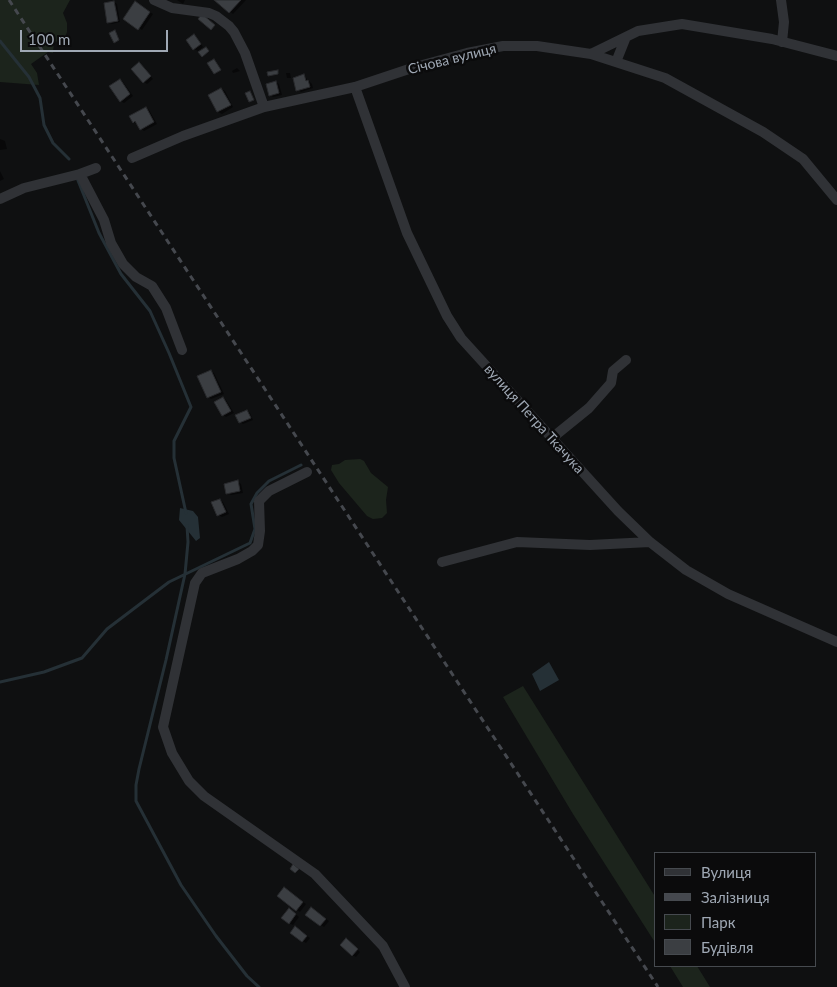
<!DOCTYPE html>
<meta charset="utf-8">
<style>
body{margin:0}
#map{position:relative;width:837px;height:987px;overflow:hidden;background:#0f1011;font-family:Lato,sans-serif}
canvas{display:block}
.legend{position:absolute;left:654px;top:852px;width:162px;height:115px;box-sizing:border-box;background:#0b0b0c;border:1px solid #464a4f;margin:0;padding:6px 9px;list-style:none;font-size:15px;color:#9fa8b4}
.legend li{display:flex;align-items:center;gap:10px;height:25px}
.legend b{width:25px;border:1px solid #464a4f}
.scale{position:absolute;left:20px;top:30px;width:148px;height:22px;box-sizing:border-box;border:2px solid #9fa8b4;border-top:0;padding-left:6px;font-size:15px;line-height:18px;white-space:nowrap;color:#9fa8b4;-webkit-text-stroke:4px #0b0b0c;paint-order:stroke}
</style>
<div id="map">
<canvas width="837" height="987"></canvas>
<ul class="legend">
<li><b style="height:6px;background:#303236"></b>Вулиця</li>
<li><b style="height:6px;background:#45484e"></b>Залізниця</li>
<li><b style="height:14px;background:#1c241c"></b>Парк</li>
<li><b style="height:14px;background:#3b3e42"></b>Будівля</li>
</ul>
<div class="scale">100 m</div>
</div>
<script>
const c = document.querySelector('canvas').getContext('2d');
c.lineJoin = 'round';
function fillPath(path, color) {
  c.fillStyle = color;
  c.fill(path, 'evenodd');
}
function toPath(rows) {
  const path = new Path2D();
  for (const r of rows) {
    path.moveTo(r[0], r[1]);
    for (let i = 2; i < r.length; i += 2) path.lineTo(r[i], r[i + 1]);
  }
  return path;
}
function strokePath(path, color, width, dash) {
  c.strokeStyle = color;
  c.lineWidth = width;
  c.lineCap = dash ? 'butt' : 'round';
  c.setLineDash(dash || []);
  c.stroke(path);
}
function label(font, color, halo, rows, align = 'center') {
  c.font = font + ' Lato,sans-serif';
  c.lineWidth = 5;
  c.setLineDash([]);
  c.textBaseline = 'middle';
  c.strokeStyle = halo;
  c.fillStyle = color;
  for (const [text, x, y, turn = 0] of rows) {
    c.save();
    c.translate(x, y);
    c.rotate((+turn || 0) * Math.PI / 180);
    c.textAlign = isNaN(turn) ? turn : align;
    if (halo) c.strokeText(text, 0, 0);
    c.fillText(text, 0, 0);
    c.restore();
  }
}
fillPath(toPath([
 [0,0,70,0,63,13,67,23,67,32,65,37,59,41,54,42,53,53,48,52,31,64,37,73,39,85,0,82],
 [360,459,364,461,371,473,388,487,386,500,387,513,382,518,373,519,367,516,339,483,331,470,332,465,339,464,345,460],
 [523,686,656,898,656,944,573,814,503,697],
 [670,966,697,966,710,987,683,987]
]), '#1c241c');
fillPath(toPath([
 [180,508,193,511,198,517,200,538,196,541,179,520],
 [549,662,559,680,540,691,532,674]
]), '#253036');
fillPath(toPath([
 [177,0,185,0,183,4],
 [216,0,246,0,233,14],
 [114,2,117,4,120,22,112,24,108,22],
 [139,5,153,14,142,30,139,28],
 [194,36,203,47,198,51,194,49],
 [139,64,153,79,147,84,144,82],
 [237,68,240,71,233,73,232,71],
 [286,73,290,73,291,78,287,78],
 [304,76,312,84,313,88,301,92,298,90],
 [120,80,123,82,133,96,124,103,120,101],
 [276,82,279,84,282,95,273,97,270,95],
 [221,89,225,91,233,107,222,114,218,112,209,96],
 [146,108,149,110,157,124,144,131,134,122],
 [0,139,5,141,7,149,0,150],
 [0,171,4,179,0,181],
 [211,371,214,373,224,394,211,399,208,397],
 [223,398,226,400,234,413,226,417,223,415],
 [247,411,250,413,253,420,243,424,240,422],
 [238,482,241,484,243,493,231,495,227,493],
 [220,500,223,502,229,514,222,517,218,515],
 [288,891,306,904,300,912,279,896],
 [292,911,299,917,293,925,289,923],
 [315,911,329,921,324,927,307,915],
 [298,930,310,938,306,943,291,933],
 [349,942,360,952,356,957,352,955]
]), '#0007');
strokePath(toPath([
 [0,41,29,77,40,98,44,125,53,143,69,159],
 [77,178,99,233,121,274,150,311,169,353,191,407,174,441,174,458,186,513],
 [187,526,188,542,185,574,166,660,139,769,136,785,136,801,181,885,216,936,247,976,259,987],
 [0,682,44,672,82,658,107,629,169,582,250,543,255,529,251,504,257,493,269,481,301,465]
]), '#253036', 3);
const building = toPath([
 [214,0,241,0,229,13,214,0],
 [114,1,118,21,107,23,104,3,114,1],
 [135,1,150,12,138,30,123,19,135,1],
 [202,14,215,25,211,30,198,19,202,14],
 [115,30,119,40,114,43,109,33,115,30],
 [194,34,201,44,193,50,186,40,194,34],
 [206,47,209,51,202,57,198,52,206,47],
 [214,59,221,70,214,74,207,63,214,59],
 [139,62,151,76,143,83,131,69,139,62],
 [278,70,278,74,268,76,267,72,278,70],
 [304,74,306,81,308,80,310,87,296,91,293,78,304,74],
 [120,79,130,94,120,102,109,86,120,79],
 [276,81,279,93,269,96,266,84,276,81],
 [221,88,231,105,217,112,208,95,221,88],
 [250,91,254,100,249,102,245,93,250,91],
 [146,107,154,122,140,130,135,121,133,123,129,116,146,107],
 [211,370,221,392,207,398,197,376,211,370],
 [223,397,231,411,222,416,214,402,223,397],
 [247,410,251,418,239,423,235,415,247,410],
 [238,480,240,491,226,494,224,484,238,480],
 [220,499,226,512,217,516,211,502,220,499],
 [293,864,299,869,295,873,290,869,293,864],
 [284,887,303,902,296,911,277,896,284,887],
 [311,907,326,919,320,926,305,915,311,907],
 [289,908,296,914,289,924,281,918,289,908],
 [295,926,307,936,302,942,290,933,295,926],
 [346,938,358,949,352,956,340,945,346,938]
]);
fillPath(building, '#3b3e42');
strokePath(building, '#292a2d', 1);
strokePath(toPath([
 [154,0,172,8,209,13,216,16,229,26,234,32,245,53,264,107],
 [781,0,784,22,782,42],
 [591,54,665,78,763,132,803,159,837,200],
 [616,62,626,37],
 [355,87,407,233,447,316,461,338,618,511,650,542,686,570,728,594,837,642],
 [132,158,183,136,264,107,355,87,415,67,467,53,503,46,537,46,591,54,638,31,682,24,772,39,837,56],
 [80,174,96,168],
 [0,199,24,188,80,174,104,220,111,243,123,264,136,277,152,286,166,308,182,350],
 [552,438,589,408,611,383,613,371,626,360],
 [307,472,269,491,259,501,260,531,258,545,252,551,238,559,202,573,195,583,163,727,172,753,189,781,204,796,315,874,383,946,405,987],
 [442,562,517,542,590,545,650,542]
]), '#303236', 10);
strokePath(toPath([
 [9,0,658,987]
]), '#45484e', 3, [6, 5]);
label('14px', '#9fa8b4', '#0b0b0c', [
 ["Січова вулиця",452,59,-14],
 ["вулиця Петра Ткачука",534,419,48]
]);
</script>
